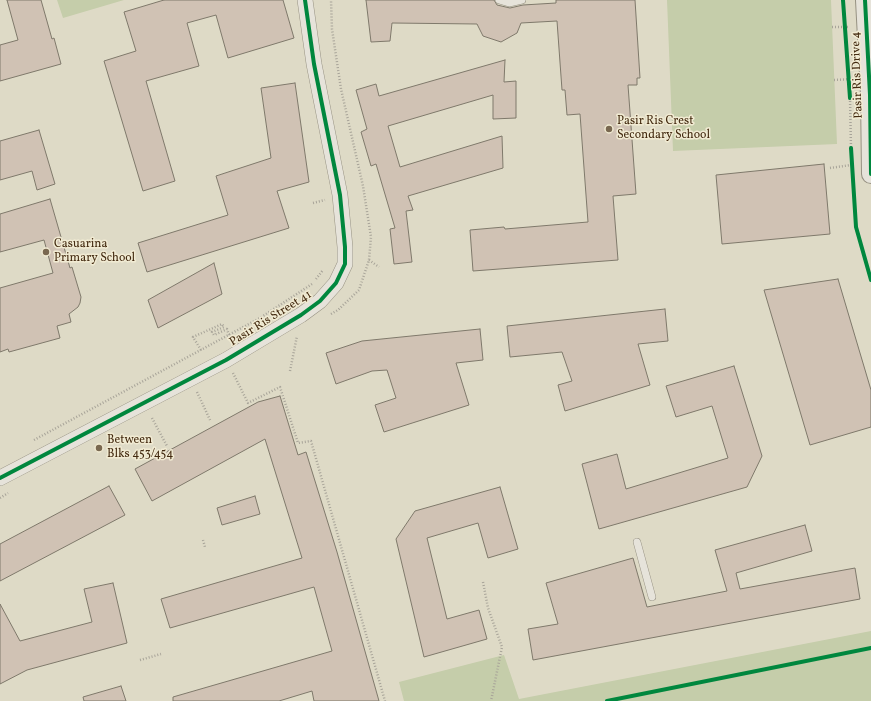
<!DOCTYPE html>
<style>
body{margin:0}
canvas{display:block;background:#dedac6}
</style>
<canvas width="871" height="701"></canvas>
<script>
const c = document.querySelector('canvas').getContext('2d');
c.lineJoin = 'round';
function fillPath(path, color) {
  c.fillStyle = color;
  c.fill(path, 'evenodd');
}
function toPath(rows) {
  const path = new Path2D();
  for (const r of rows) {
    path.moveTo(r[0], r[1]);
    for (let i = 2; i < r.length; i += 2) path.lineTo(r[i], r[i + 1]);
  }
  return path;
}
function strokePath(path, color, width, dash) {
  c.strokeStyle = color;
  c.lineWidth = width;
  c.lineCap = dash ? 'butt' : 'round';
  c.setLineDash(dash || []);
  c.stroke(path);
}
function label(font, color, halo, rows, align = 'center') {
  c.font = font + ' Vollkorn,serif';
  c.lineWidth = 3;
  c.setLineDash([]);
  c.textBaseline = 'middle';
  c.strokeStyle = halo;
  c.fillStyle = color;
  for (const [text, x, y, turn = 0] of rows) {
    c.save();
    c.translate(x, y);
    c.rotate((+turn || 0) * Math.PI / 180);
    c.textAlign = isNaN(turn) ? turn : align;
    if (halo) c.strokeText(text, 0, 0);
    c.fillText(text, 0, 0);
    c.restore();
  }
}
fillPath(toPath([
 [57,0,124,0,63,18],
 [667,0,831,0,837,144,673,151],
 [871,631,871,701,404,701,399,682,504,655,519,699]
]), '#c5cdaa');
const building = toPath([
 [7,0,41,0,52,39,54,38,61,64,0,81,0,45,18,40,7,0],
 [164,0,283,0,294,38,228,58,216,15,187,23,199,66,146,81,175,181,143,191,104,61,136,51,124,12,164,0],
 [366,0,494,0,497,5,510,8,523,5,556,3,556,0,635,0,640,78,637,78,637,85,628,85,636,194,613,196,618,260,473,271,470,230,504,227,505,229,588,222,580,114,567,115,565,90,562,90,557,21,521,23,517,33,501,42,483,36,477,24,392,23,390,41,371,42,366,0],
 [505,60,504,82,516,81,516,118,493,119,493,95,388,126,400,167,502,136,503,168,408,196,413,210,406,211,412,262,394,264,390,229,395,228,376,164,371,166,361,132,367,129,356,90,376,84,379,96,505,60],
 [295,83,309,182,277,191,289,228,147,272,138,243,228,215,216,176,271,158,261,88,295,83],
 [39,130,55,184,37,190,32,171,0,180,0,141,39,130],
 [824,164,830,234,722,244,716,175,824,164],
 [50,199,70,268,72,267,81,297,80,303,78,307,69,314,71,322,57,326,60,338,9,352,8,349,0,352,0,288,53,273,44,240,0,252,0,214,50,199],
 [214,263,222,294,158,328,148,300,214,263],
 [838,279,871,390,871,427,810,445,764,290,838,279],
 [665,309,668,341,638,344,650,385,565,411,558,385,572,381,562,352,510,357,507,326,665,309],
 [480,329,483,360,456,363,469,405,384,432,375,405,396,398,387,370,372,371,336,384,326,353,362,341,480,329],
 [734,366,762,456,747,487,599,529,582,464,617,454,626,489,728,458,712,406,676,417,666,386,734,366],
 [280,396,298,455,306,452,337,552,379,701,314,701,312,691,279,701,173,701,173,697,332,651,314,587,170,628,161,599,302,558,265,439,152,501,135,469,258,402,280,396],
 [109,486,125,515,0,581,0,544,109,486],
 [500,487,518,549,488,558,478,523,427,538,447,619,479,610,487,639,424,657,396,539,415,511,500,487],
 [255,496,260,514,222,525,217,508,255,496],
 [805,525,812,551,736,573,740,589,855,568,860,599,533,660,528,629,558,624,546,583,633,558,647,607,727,591,715,550,805,525],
 [113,583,127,643,27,670,0,684,0,604,20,641,92,622,84,589,113,583],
 [121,686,126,701,84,701,83,697,121,686]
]);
fillPath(building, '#d0c2b4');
strokePath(building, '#7f796b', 1);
const service = toPath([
 [499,0,509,3,522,0],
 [637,542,652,597]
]);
const minor = toPath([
 [0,478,226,360,301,315,320,301,336,283,345,264,345,247,340,195,314,64,305,0]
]);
const tertiary = toPath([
 [865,0,870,95,871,174]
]);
strokePath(service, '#969182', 8);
strokePath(minor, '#969182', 16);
strokePath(tertiary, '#969182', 20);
strokePath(toPath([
 [832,27,850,27],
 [834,80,852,79],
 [850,98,851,148],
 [830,168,851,165],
 [313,203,325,200],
 [369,260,379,267],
 [316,279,323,270],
 [331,314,338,310,359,290,369,260,371,237,363,186,341,89,332,29,331,0],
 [201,350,193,337,222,324,224,327,212,332,214,335,227,329,229,335],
 [290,371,297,336],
 [233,373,248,403,280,387,298,443,311,441,385,701],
 [197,392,211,422],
 [152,418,167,446],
 [34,440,260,318,312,284],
 [0,498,8,493],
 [203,540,205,547],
 [483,582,488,608,502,647,491,701],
 [140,660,161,654]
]), '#a8a499', 2.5, [1, 2]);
strokePath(service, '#e6e3da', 7);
strokePath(minor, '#e6e3da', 15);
strokePath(tertiary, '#e6e3da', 18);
strokePath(toPath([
 [843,0,850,98],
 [865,0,870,95,871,174],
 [851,148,856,227,871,280],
 [0,478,226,360,301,315,320,301,336,283,345,264,345,247,340,195,314,64,305,0],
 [607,701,871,648]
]), '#00873e', 4);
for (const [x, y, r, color] of [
 [609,129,4,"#796850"],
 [46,252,4,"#796850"],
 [99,448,4,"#796850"]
]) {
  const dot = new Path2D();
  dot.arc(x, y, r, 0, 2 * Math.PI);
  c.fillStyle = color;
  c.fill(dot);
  strokePath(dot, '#f1ebd3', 1.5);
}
label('12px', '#432a10', '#f1ebd3', [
 ["Pasir Ris Drive 4",858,75,-92],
 ["Pasir Ris Street 41",271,319,-32]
]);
label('12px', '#432a10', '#f1ebd3', [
 ["Pasir Ris Crest",617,122],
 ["Secondary School",617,136],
 ["Casuarina",54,245],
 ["Primary School",54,259],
 ["Between",107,441],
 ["Blks 453/454",107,455]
], 'left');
</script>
